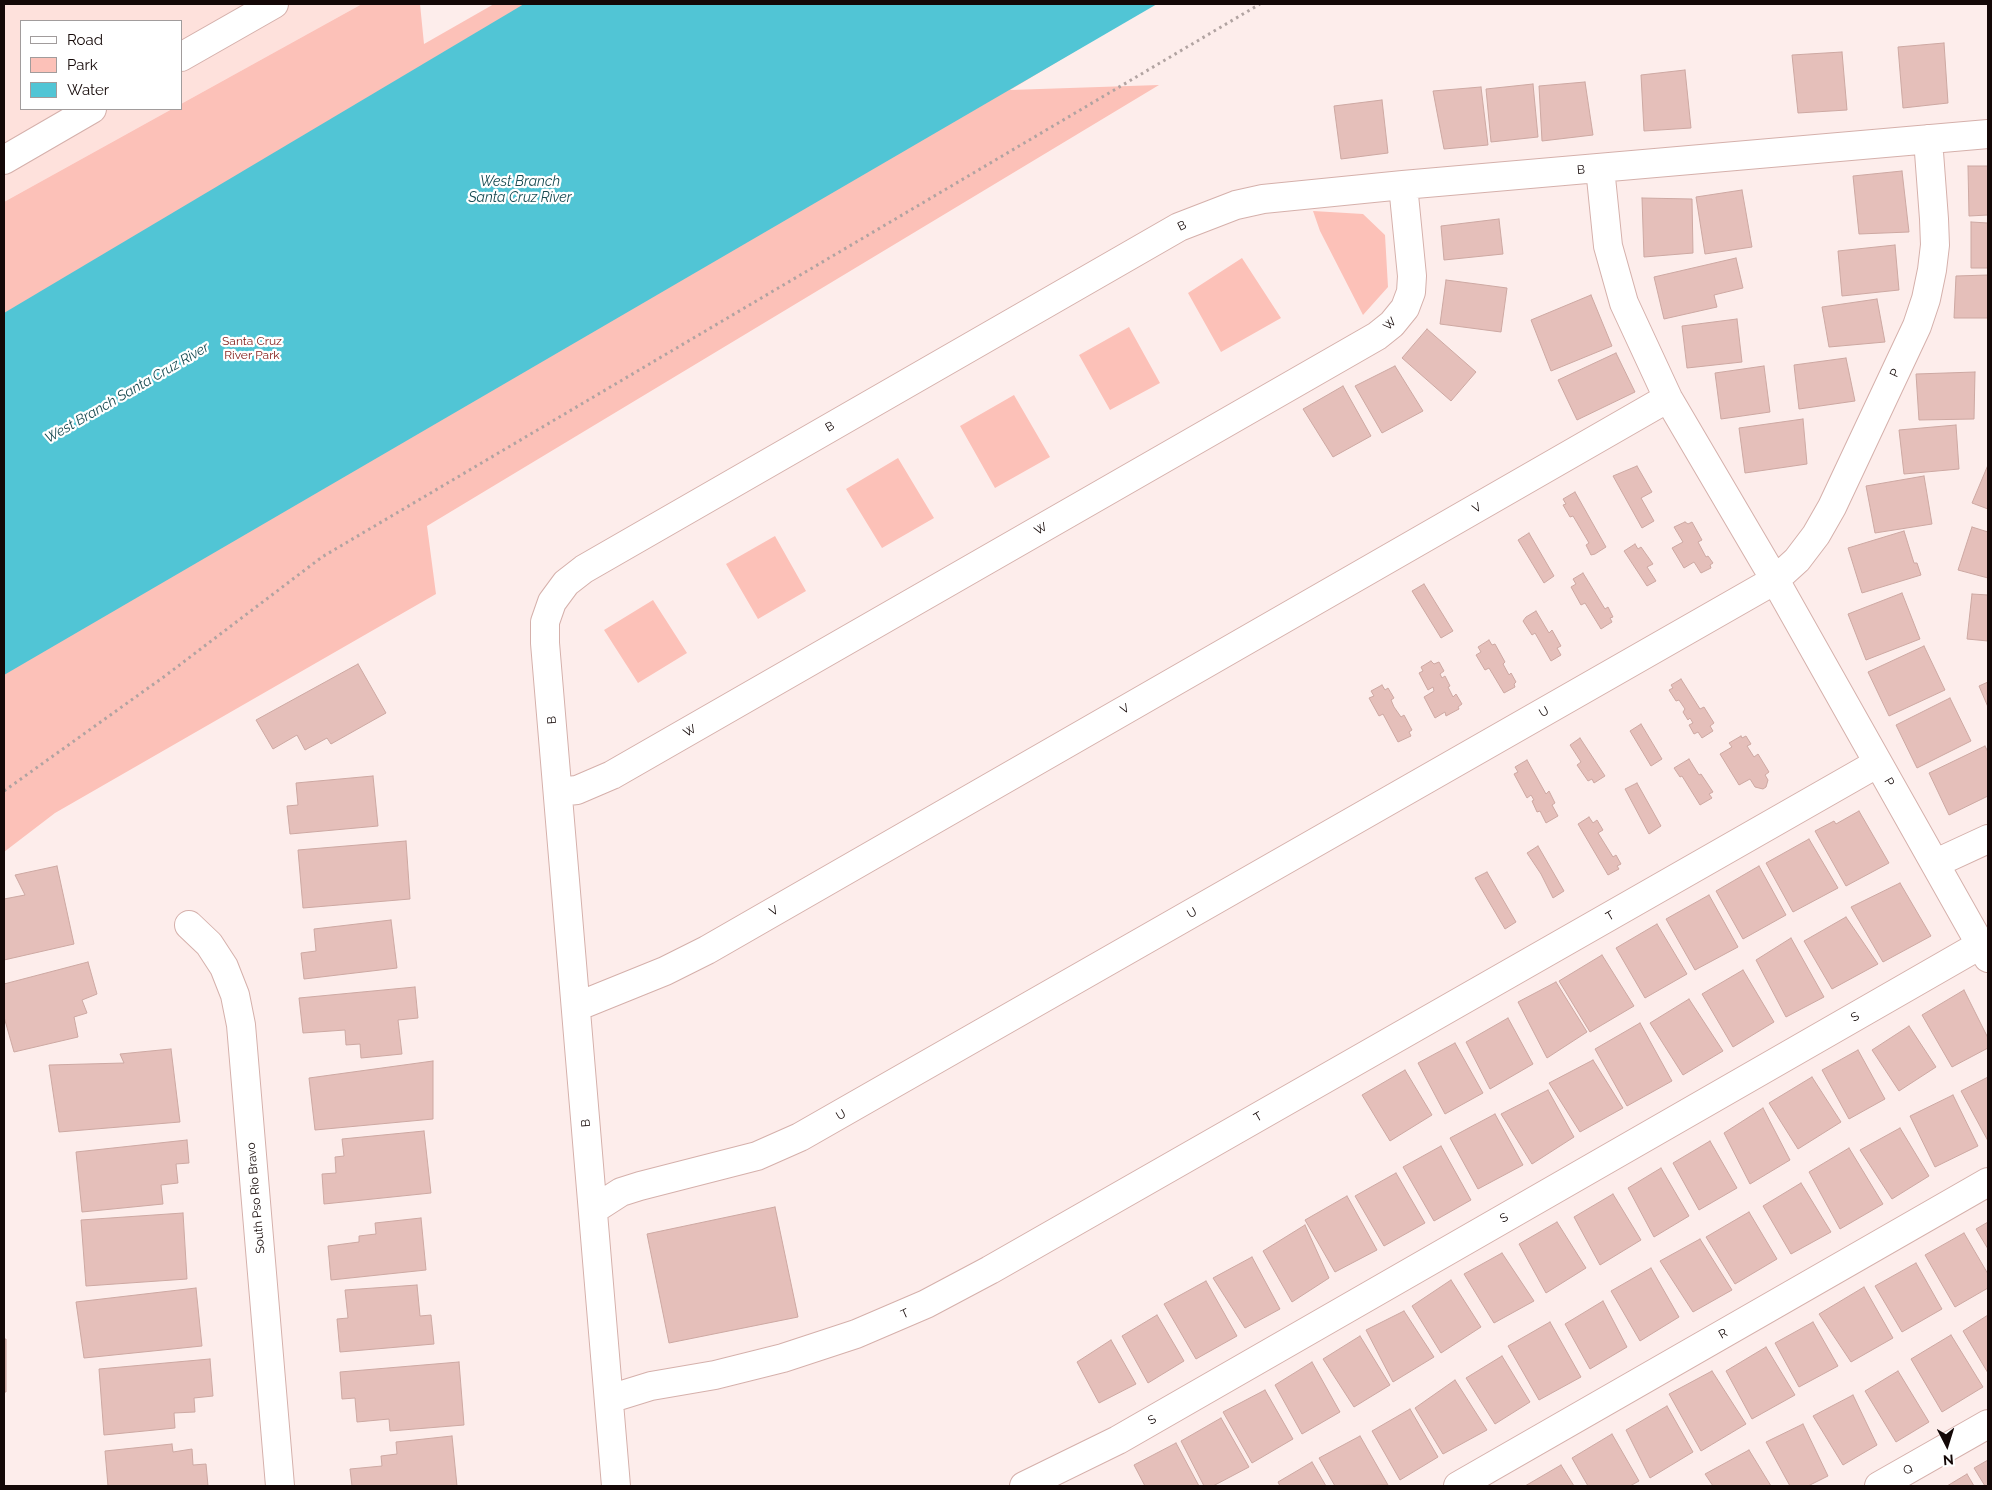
<!DOCTYPE html>
<style>
body{margin:0}
#map{position:relative;width:1992px;height:1490px;overflow:hidden;background:#fdedeb;font-family:Raleway,sans-serif}
canvas{display:block}
.frame{position:absolute;inset:0;border:5px solid #140807;pointer-events:none}
.legend{position:absolute;left:20px;top:20px;width:162px;height:90px;box-sizing:border-box;background:#fff;border:1px solid #a19c9c;margin:0;padding:6px 9px;list-style:none;font-size:15px;color:#140807}
.legend li{display:flex;align-items:center;gap:10px;height:25px}
.legend b{width:25px;border:1px solid #a19c9c}
.north{position:absolute;left:1922px;top:1420px;width:50px;height:50px;-webkit-text-stroke:4px #fff;paint-order:stroke;rotate:175deg;font-size:14px;font-weight:700;line-height:20px;text-align:center;color:#140807}
.north::after{content:'';display:block;margin:auto;width:18px;height:22px;background:#140807;clip-path:polygon(50% 0,100% 100%,50% 72%,0 100%)}
</style>
<div id="map">
<canvas width="1992" height="1490"></canvas>
<div class="frame"></div>
<ul class="legend">
<li><b style="height:6px;background:#fff"></b>Road</li>
<li><b style="height:14px;background:#fcc1b8"></b>Park</li>
<li><b style="height:14px;background:#51c5d5"></b>Water</li>
</ul>
<div class="north">N</div>
</div>
<script>
const c = document.querySelector('canvas').getContext('2d');
c.lineJoin = 'round';
function fillPath(path, color) {
  c.fillStyle = color;
  c.fill(path, 'evenodd');
}
function toPath(rows) {
  const path = new Path2D();
  for (const r of rows) {
    path.moveTo(r[0], r[1]);
    for (let i = 2; i < r.length; i += 2) path.lineTo(r[i], r[i + 1]);
  }
  return path;
}
function strokePath(path, color, width, dash) {
  c.strokeStyle = color;
  c.lineWidth = width;
  c.lineCap = dash ? 'butt' : 'round';
  c.setLineDash(dash || []);
  c.stroke(path);
}
function label(font, color, halo, rows, align = 'center') {
  c.font = font + ' Raleway,sans-serif';
  c.lineWidth = 4.5;
  c.setLineDash([]);
  c.textBaseline = 'middle';
  c.strokeStyle = halo;
  c.fillStyle = color;
  for (const [text, x, y, turn = 0] of rows) {
    c.save();
    c.translate(x, y);
    c.rotate((+turn || 0) * Math.PI / 180);
    c.textAlign = isNaN(turn) ? turn : align;
    if (halo) c.strokeText(text, 0, 0);
    c.fillText(text, 0, 0);
    c.restore();
  }
}
fillPath(toPath([
 [4,4,362,4,181,104,181,21,21,21,21,109,172,109,4,202]
]), '#fee1dc');
fillPath(toPath([
 [362,4,420,4,424,44,494,4,1154,4,1010,90,1159,85,427,526,436,594,55,813,4,852,4,202,172,109,181,109,181,104],
 [1313,211,1363,214,1385,235,1388,287,1363,315,1320,231],
 [1242,258,1281,318,1221,352,1188,293],
 [1129,327,1160,383,1110,410,1079,355],
 [1014,395,1050,457,995,488,960,426],
 [898,458,934,518,882,548,846,489],
 [775,536,806,591,758,619,726,564],
 [653,600,687,653,638,683,604,630]
]), '#fcc1b8');
fillPath(toPath([
 [524,4,1157,4,4,675,4,313]
]), '#51c5d5');
const building = toPath([
 [1944,43,1948,103,1903,108,1898,47,1944,43],
 [1842,52,1847,110,1798,113,1792,55,1842,52],
 [1685,70,1691,128,1644,131,1641,75,1685,70],
 [1585,82,1593,135,1542,141,1539,86,1585,82],
 [1533,84,1538,137,1491,142,1486,89,1533,84],
 [1481,87,1488,145,1444,149,1433,91,1481,87],
 [1382,100,1388,153,1341,159,1334,106,1382,100],
 [1968,166,1988,166,1988,215,1969,216,1968,166],
 [1902,171,1909,232,1859,234,1853,176,1902,171],
 [1742,190,1752,247,1705,254,1696,197,1742,190],
 [1642,198,1692,199,1693,253,1644,257,1642,198],
 [1499,219,1503,254,1444,260,1441,226,1499,219],
 [1971,222,1988,223,1988,268,1971,268,1971,222],
 [1895,245,1899,290,1842,296,1838,251,1895,245],
 [1736,258,1743,288,1714,295,1717,307,1664,319,1654,277,1736,258],
 [1988,275,1988,318,1954,318,1956,276,1988,275],
 [1446,280,1507,288,1501,332,1440,324,1446,280],
 [1591,295,1612,346,1551,371,1531,320,1591,295],
 [1877,299,1885,342,1829,347,1822,307,1877,299],
 [1737,319,1742,362,1687,368,1682,326,1737,319],
 [1427,329,1476,372,1451,401,1402,358,1427,329],
 [1616,353,1635,392,1577,420,1558,380,1616,353],
 [1846,358,1855,401,1799,409,1794,365,1846,358],
 [1395,366,1423,411,1382,433,1355,386,1395,366],
 [1764,366,1770,412,1721,419,1715,373,1764,366],
 [1975,372,1974,419,1919,420,1916,374,1975,372],
 [1343,386,1371,436,1333,457,1303,409,1343,386],
 [1803,419,1807,464,1745,473,1739,428,1803,419],
 [1956,425,1959,469,1904,474,1899,430,1956,425],
 [1988,465,1988,509,1972,503,1988,465],
 [1637,466,1652,492,1641,498,1654,521,1642,528,1613,476,1637,466],
 [1924,476,1932,524,1875,533,1866,486,1924,476],
 [1575,492,1606,547,1595,554,1591,555,1586,545,1589,543,1573,516,1570,517,1563,505,1566,504,1563,499,1575,492],
 [1685,522,1688,524,1692,522,1702,540,1698,542,1706,557,1708,556,1713,563,1710,565,1711,568,1701,573,1694,562,1684,568,1672,548,1683,542,1674,527,1685,522],
 [1972,527,1988,532,1988,578,1958,570,1972,527],
 [1904,531,1914,563,1917,563,1921,575,1862,593,1848,548,1904,531],
 [1529,533,1554,576,1544,583,1518,540,1529,533],
 [1635,544,1638,549,1641,547,1653,564,1647,567,1656,581,1647,586,1624,551,1635,544],
 [1583,573,1605,609,1608,607,1613,617,1610,618,1612,622,1601,629,1585,603,1581,605,1571,587,1576,584,1573,579,1583,573],
 [1424,584,1453,631,1441,638,1412,591,1424,584],
 [1902,593,1920,639,1866,660,1848,614,1902,593],
 [1972,594,1988,595,1988,641,1967,639,1972,594],
 [1536,611,1549,633,1552,630,1561,646,1557,648,1561,655,1551,661,1535,633,1532,635,1523,621,1526,617,1536,611],
 [1489,640,1492,645,1495,644,1505,662,1503,664,1509,675,1511,673,1516,682,1514,684,1515,687,1504,693,1489,668,1485,670,1476,655,1481,652,1478,647,1489,640],
 [1924,646,1945,690,1889,716,1868,672,1924,646],
 [1431,661,1434,664,1439,662,1444,671,1440,674,1442,678,1445,676,1450,686,1448,687,1453,697,1456,694,1462,704,1458,707,1459,709,1446,716,1445,712,1435,718,1424,697,1434,691,1433,687,1428,690,1419,673,1423,671,1421,667,1431,661],
 [358,664,386,713,331,744,327,738,305,750,297,735,273,749,256,720,358,664],
 [1681,679,1700,709,1704,707,1714,723,1710,726,1713,731,1702,738,1698,732,1694,734,1689,725,1693,723,1690,718,1688,720,1683,712,1685,709,1679,700,1676,701,1669,690,1673,688,1671,685,1681,679],
 [1988,682,1988,707,1979,686,1988,682],
 [1382,685,1385,690,1388,688,1394,698,1391,700,1394,707,1401,717,1404,715,1412,730,1409,732,1411,736,1398,742,1383,714,1379,716,1369,698,1374,696,1371,691,1382,685],
 [1950,698,1971,741,1917,768,1896,725,1950,698],
 [1641,724,1662,759,1651,766,1630,731,1641,724],
 [1741,736,1742,738,1746,736,1751,744,1747,746,1754,757,1758,754,1769,772,1765,775,1768,780,1766,787,1763,789,1755,787,1750,779,1739,785,1720,754,1732,747,1729,743,1741,736],
 [1580,738,1605,776,1594,783,1592,779,1588,781,1577,765,1581,762,1570,745,1580,738],
 [1985,746,1988,752,1988,796,1949,815,1929,773,1985,746],
 [1689,759,1699,775,1701,774,1713,792,1709,794,1712,798,1700,805,1682,776,1680,777,1674,768,1689,759],
 [1527,760,1546,794,1549,791,1555,803,1552,805,1558,816,1546,823,1540,811,1537,812,1532,801,1534,800,1531,795,1527,798,1514,774,1518,772,1515,767,1527,760],
 [373,776,378,826,290,834,287,806,298,805,296,783,373,776],
 [1637,783,1661,826,1649,834,1625,789,1637,783],
 [1859,811,1889,863,1846,886,1815,831,1834,821,1836,824,1859,811],
 [1589,817,1593,823,1597,820,1603,830,1598,833,1613,857,1616,855,1621,864,1617,866,1619,869,1608,875,1578,824,1589,817],
 [1809,839,1838,888,1793,912,1766,863,1809,839],
 [406,841,410,899,303,908,298,850,406,841],
 [1538,846,1564,891,1553,898,1541,874,1527,853,1538,846],
 [57,866,74,944,4,960,4,899,25,895,15,875,57,866],
 [1759,866,1786,915,1743,939,1716,891,1759,866],
 [1487,872,1516,922,1505,929,1475,878,1487,872],
 [1900,883,1931,936,1883,962,1851,907,1900,883],
 [1709,895,1738,947,1695,970,1666,919,1709,895],
 [1846,917,1878,964,1832,989,1804,941,1846,917],
 [391,920,397,968,304,979,301,953,316,951,314,929,391,920],
 [1657,924,1687,974,1645,998,1616,948,1657,924],
 [1791,938,1824,997,1786,1017,1756,960,1791,938],
 [1602,955,1634,1006,1590,1032,1559,981,1602,955],
 [88,962,97,994,82,1000,87,1013,74,1017,78,1037,14,1052,4,1017,4,984,88,962],
 [1743,970,1774,1022,1733,1047,1702,994,1743,970],
 [1556,982,1587,1032,1547,1058,1518,1002,1556,982],
 [415,987,418,1018,398,1020,402,1054,361,1058,360,1044,346,1045,345,1030,303,1033,299,998,415,987],
 [1964,990,1988,1038,1988,1048,1952,1067,1922,1015,1964,990],
 [1689,999,1723,1051,1683,1075,1650,1023,1689,999],
 [1508,1018,1533,1064,1490,1089,1466,1042,1508,1018],
 [1640,1023,1672,1081,1627,1106,1595,1049,1640,1023],
 [1909,1026,1936,1067,1899,1091,1872,1050,1909,1026],
 [1455,1043,1483,1093,1445,1114,1418,1063,1455,1043],
 [171,1049,180,1122,59,1132,49,1065,124,1063,120,1054,171,1049],
 [1858,1050,1885,1099,1849,1119,1822,1070,1858,1050],
 [1593,1060,1623,1108,1580,1132,1549,1083,1593,1060],
 [433,1061,433,1119,315,1130,309,1078,433,1061],
 [1405,1070,1432,1115,1390,1141,1362,1095,1405,1070],
 [1812,1077,1841,1122,1798,1149,1769,1103,1812,1077],
 [1988,1077,1988,1141,1961,1091,1988,1077],
 [1548,1090,1574,1137,1532,1164,1501,1114,1548,1090],
 [1953,1095,1978,1146,1935,1167,1910,1116,1953,1095],
 [1763,1108,1790,1160,1750,1184,1724,1133,1763,1108],
 [1495,1114,1523,1165,1478,1189,1450,1138,1495,1114],
 [1900,1128,1929,1176,1892,1199,1860,1150,1900,1128],
 [424,1131,431,1193,324,1204,322,1174,336,1173,335,1157,344,1156,342,1139,424,1131],
 [187,1140,189,1163,176,1164,178,1183,161,1185,163,1204,82,1212,76,1152,187,1140],
 [1710,1141,1737,1188,1699,1210,1673,1163,1710,1141],
 [1441,1146,1471,1200,1434,1221,1403,1167,1441,1146],
 [1849,1148,1883,1204,1840,1229,1809,1172,1849,1148],
 [1661,1168,1689,1216,1654,1237,1628,1188,1661,1168],
 [1396,1173,1425,1223,1384,1246,1355,1196,1396,1173],
 [1801,1183,1831,1232,1791,1254,1763,1206,1801,1183],
 [1613,1194,1641,1240,1600,1265,1574,1217,1613,1194],
 [1347,1196,1377,1250,1335,1272,1305,1220,1347,1196],
 [775,1207,798,1317,669,1343,647,1234,775,1207],
 [1749,1212,1777,1259,1735,1284,1706,1237,1749,1212],
 [183,1213,187,1279,86,1286,81,1220,183,1213],
 [421,1218,426,1270,331,1280,328,1246,359,1242,359,1236,376,1234,375,1223,421,1218],
 [1557,1222,1586,1268,1546,1293,1519,1244,1557,1222],
 [1988,1222,1988,1249,1976,1229,1988,1222],
 [1305,1225,1329,1278,1292,1302,1263,1251,1305,1225],
 [1964,1233,1988,1274,1988,1288,1955,1307,1925,1255,1964,1233],
 [1700,1239,1732,1290,1693,1312,1660,1261,1700,1239],
 [1502,1253,1534,1301,1494,1323,1464,1274,1502,1253],
 [1252,1257,1280,1309,1245,1328,1213,1278,1252,1257],
 [1916,1263,1942,1309,1902,1332,1875,1286,1916,1263],
 [1651,1268,1679,1317,1640,1341,1611,1291,1651,1268],
 [1451,1280,1481,1327,1441,1353,1412,1306,1451,1280],
 [1206,1281,1237,1336,1196,1359,1164,1304,1206,1281],
 [417,1285,420,1316,431,1315,434,1344,340,1352,337,1319,348,1318,345,1290,417,1285],
 [1864,1287,1893,1338,1851,1362,1819,1314,1864,1287],
 [196,1288,202,1346,84,1358,76,1302,196,1288],
 [1603,1301,1627,1347,1590,1369,1565,1324,1603,1301],
 [1404,1311,1434,1357,1393,1382,1366,1330,1404,1311],
 [1157,1315,1184,1361,1148,1383,1122,1336,1157,1315],
 [1988,1315,1988,1373,1963,1331,1988,1315],
 [1550,1322,1581,1377,1539,1400,1508,1346,1550,1322],
 [1813,1322,1838,1366,1799,1387,1775,1343,1813,1322],
 [1951,1335,1983,1387,1942,1412,1911,1359,1951,1335],
 [1360,1336,1390,1385,1354,1407,1323,1359,1360,1336],
 [4,1339,6,1339,6,1392,4,1392,4,1339],
 [1111,1340,1136,1384,1099,1403,1077,1362,1111,1340],
 [1766,1347,1795,1395,1752,1419,1726,1371,1766,1347],
 [1502,1356,1530,1402,1495,1424,1466,1378,1502,1356],
 [210,1359,213,1396,194,1398,195,1412,174,1413,175,1428,104,1435,99,1369,210,1359],
 [459,1362,464,1425,390,1431,389,1419,357,1422,355,1398,342,1399,340,1372,459,1362],
 [1312,1362,1340,1412,1302,1434,1275,1385,1312,1362],
 [1712,1371,1746,1424,1701,1451,1669,1394,1712,1371],
 [1898,1371,1929,1422,1896,1442,1865,1391,1898,1371],
 [1455,1380,1487,1430,1443,1454,1415,1408,1455,1380],
 [1265,1390,1293,1439,1252,1463,1223,1412,1265,1390],
 [1853,1395,1877,1445,1843,1465,1813,1416,1853,1395],
 [1667,1406,1693,1452,1650,1478,1626,1430,1667,1406],
 [1410,1409,1438,1457,1400,1480,1372,1431,1410,1409],
 [1221,1418,1249,1467,1213,1486,1204,1486,1181,1441,1221,1418],
 [1803,1424,1828,1476,1808,1486,1790,1486,1766,1442,1803,1424],
 [1612,1434,1639,1481,1630,1486,1588,1486,1572,1458,1612,1434],
 [452,1436,457,1486,352,1486,350,1469,382,1466,381,1456,397,1454,396,1442,452,1436],
 [1360,1436,1388,1485,1335,1486,1319,1458,1360,1436],
 [1176,1443,1199,1486,1145,1486,1134,1465,1176,1443],
 [172,1444,173,1452,192,1449,193,1465,206,1464,208,1486,108,1486,105,1451,172,1444],
 [1749,1450,1771,1486,1713,1486,1705,1474,1749,1450],
 [1988,1460,1988,1486,1985,1486,1974,1468,1988,1460],
 [1312,1462,1326,1486,1280,1486,1278,1482,1312,1462],
 [1561,1465,1574,1486,1525,1486,1561,1465],
 [1967,1474,1974,1486,1947,1486,1967,1474]
]);
fillPath(building, '#e5bfba');
strokePath(building, '#cda8a2', 1);
const minor = toPath([
 [181,57,274,4],
 [4,160,92,109],
 [1600,168,1608,246,1624,303,1668,398,1775,580,1988,958],
 [558,792,577,790,612,775,1377,336,1392,324,1405,308,1411,292,1412,276,1403,185],
 [1936,863,1988,839],
 [189,925,209,944,224,967,235,995,241,1025,280,1486],
 [576,1007,665,971,707,950,1668,398],
 [593,1210,621,1192,640,1186,757,1156,800,1137,1775,580,1797,560,1816,535,1832,507,1917,326,1926,299,1932,270,1935,245,1934,219,1928,139],
 [609,1399,651,1386,715,1375,783,1358,856,1334,926,1304,990,1270,1878,763],
 [616,1486,545,643,545,622,552,602,566,583,584,569,1179,227,1236,205,1263,199,1403,185,1988,134],
 [1024,1486,1118,1440,1980,945],
 [1458,1486,1988,1182],
 [1879,1486,1988,1424]
]);
strokePath(minor, '#d5b0ab', 30);
strokePath(toPath([
 [4,791,165,676,322,557,1260,4]
]), '#b1a3a1', 3, [2.5, 4]);
strokePath(minor, '#fff', 28);
label('12px', '#140807', '#fff', [
 ["B",1581,170,-5],
 ["B",1182,226,-26],
 ["W",1390,324,-44],
 ["P",1895,373,-65],
 ["B",830,427,-30],
 ["V",1477,508,-30],
 ["W",1041,529,-30],
 ["V",1125,709,-30],
 ["U",1544,712,-30],
 ["B",552,720,-95],
 ["W",690,731,-30],
 ["P",1889,782,60],
 ["V",774,911,-30],
 ["U",1192,913,-30],
 ["T",1610,916,-30],
 ["S",1855,1017,-30],
 ["U",841,1115,-30],
 ["T",1258,1117,-30],
 ["B",586,1123,-95],
 ["South Pso Rio Bravo",256,1198,-95],
 ["S",1504,1218,-30],
 ["T",905,1314,-24],
 ["R",1723,1334,-30],
 ["S",1152,1420,-30],
 ["Q",1908,1470,-30]
]);
label('12px', '#84201c', '#fff', [
 ["Santa Cruz",252,341],
 ["River Park",252,355]
]);
label('italic 14px', '#174a51', '#fff', [
 ["West Branch",520,182],
 ["Santa Cruz River",520,198],
 ["West Branch Santa Cruz River",127,393,-30]
]);
</script>
